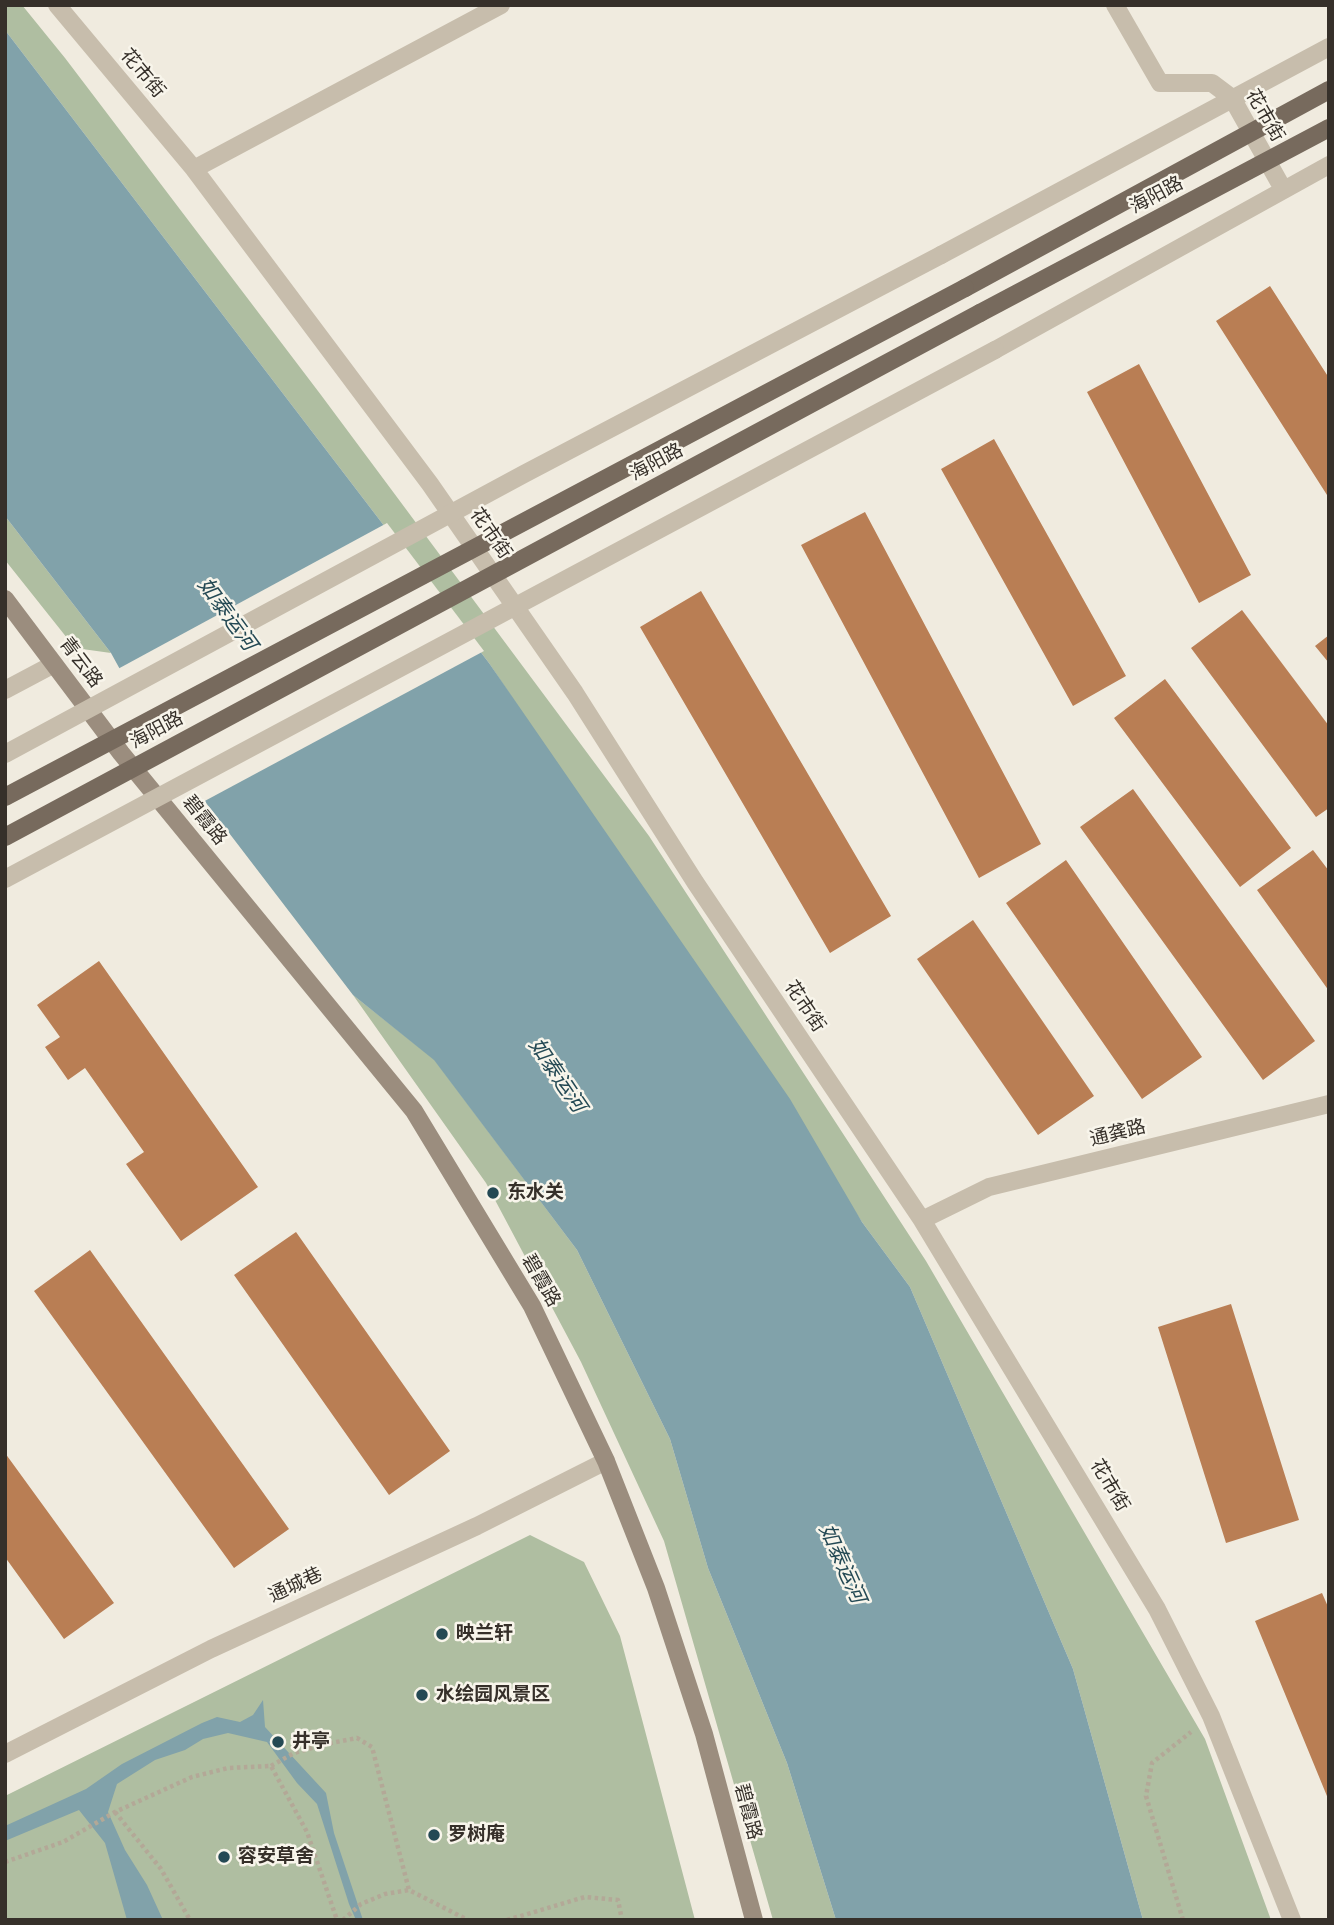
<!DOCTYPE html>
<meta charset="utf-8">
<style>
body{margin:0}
#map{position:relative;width:1334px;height:1925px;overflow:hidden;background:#f0ebdf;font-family:Poppins,sans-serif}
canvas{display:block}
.frame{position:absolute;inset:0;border:7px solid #36302a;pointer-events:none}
</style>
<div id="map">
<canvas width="1334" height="1925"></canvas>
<div class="frame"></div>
</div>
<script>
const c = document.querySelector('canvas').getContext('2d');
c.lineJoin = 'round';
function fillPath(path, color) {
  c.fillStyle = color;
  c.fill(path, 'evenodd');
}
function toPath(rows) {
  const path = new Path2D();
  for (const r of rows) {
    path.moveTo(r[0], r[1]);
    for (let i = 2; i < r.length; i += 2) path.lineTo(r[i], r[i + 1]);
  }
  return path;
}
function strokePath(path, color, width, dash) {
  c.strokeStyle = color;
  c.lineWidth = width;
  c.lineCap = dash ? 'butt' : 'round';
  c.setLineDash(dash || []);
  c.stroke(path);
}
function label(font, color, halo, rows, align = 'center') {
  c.font = font + ' Poppins,"Noto Sans SC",sans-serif';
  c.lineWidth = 5;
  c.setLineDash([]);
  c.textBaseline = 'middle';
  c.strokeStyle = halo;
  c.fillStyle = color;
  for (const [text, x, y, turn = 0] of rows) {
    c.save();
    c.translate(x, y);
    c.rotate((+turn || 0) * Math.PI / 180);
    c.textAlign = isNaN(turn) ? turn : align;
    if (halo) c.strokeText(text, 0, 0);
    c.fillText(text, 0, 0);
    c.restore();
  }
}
fillPath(toPath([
 [5,5,22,5,65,58,321,395,649,836,926,1261,1205,1739,1271,1920,1143,1920,1073,1669,910,1287,862,1222,489,663,5,30],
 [5,516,111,653,75,648,5,560],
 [353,995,434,1059,577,1250,670,1439,708,1568,787,1763,836,1920,773,1920,664,1541,581,1362,486,1183],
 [530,1535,584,1562,620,1636,695,1920,5,1920,5,1796]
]), '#afbea1');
fillPath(toPath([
 [5,30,489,663,790,1099,862,1222,910,1287,1073,1669,1143,1920,836,1920,787,1763,708,1568,670,1439,577,1250,434,1060,353,995,161,744,111,653,5,516],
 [263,1700,265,1727,326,1793,334,1833,363,1920,356,1920,349,1904,317,1804,297,1783,267,1742,228,1733,203,1739,185,1750,155,1760,117,1784,108,1812,125,1850,147,1885,163,1920,127,1920,105,1843,79,1810,5,1841,5,1826,86,1789,122,1764,202,1723,217,1717,240,1722,253,1715]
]), '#81a2aa');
fillPath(toPath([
 [387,523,484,651,201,803,158,746,116,670]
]), '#f0ebdf');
fillPath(toPath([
 [1270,286,1329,378,1327,495,1216,321],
 [1139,364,1251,575,1199,603,1087,392],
 [994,439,1126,676,1073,706,941,469],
 [865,512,1041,844,979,878,801,545],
 [701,591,891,916,830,953,640,627],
 [1242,610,1329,726,1329,808,1316,817,1191,648],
 [1329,635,1329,663,1315,646],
 [1165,679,1291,848,1240,887,1114,718],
 [1133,789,1315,1041,1263,1080,1080,827],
 [1313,850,1329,871,1329,991,1257,890],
 [1066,860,1202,1057,1142,1099,1006,903],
 [973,920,1094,1096,1038,1135,917,959],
 [99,961,258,1187,181,1241,126,1164,144,1152,85,1068,68,1080,45,1047,60,1037,37,1005],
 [296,1232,450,1451,389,1495,234,1275],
 [90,1250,289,1529,234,1568,34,1291],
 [1231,1304,1299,1520,1226,1543,1158,1327],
 [5,1453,114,1603,64,1639,5,1557],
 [1322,1593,1329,1609,1329,1801,1255,1621]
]), '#b97e54');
strokePath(toPath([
 [271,1766,294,1753,326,1744,357,1738,372,1747,409,1890],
 [115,1812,161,1869,190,1920],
 [5,1862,63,1842,115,1812,192,1777,228,1768,271,1766,307,1832,337,1920],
 [343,1920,361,1904,385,1894,409,1890,468,1920],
 [507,1920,585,1897,618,1900,622,1920],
 [1183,1920,1146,1796,1152,1763,1191,1732]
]), '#b3a897', 4.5, [3.5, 3.5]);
strokePath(toPath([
 [57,5,194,169,430,484,575,693,695,882,922,1220,1157,1609,1211,1716,1292,1920],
 [1115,5,1160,83,1212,83,1232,98,1283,189],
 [194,169,501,5],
 [941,255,1329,47],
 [995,350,1329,165],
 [5,690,54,664],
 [922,1220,989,1187,1329,1104],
 [5,1754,211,1649,477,1526,606,1461]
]), '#c7bdac', 18);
strokePath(toPath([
 [5,599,121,753,414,1111,532,1306,606,1461,656,1588,704,1734,754,1920]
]), '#9b8d7e', 18);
strokePath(toPath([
 [965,288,1329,90],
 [980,313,1329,128]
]), '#776a5d', 18);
strokePath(toPath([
 [5,754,524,474,941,255],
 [5,879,995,350]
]), '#c7bdac', 18);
strokePath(toPath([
 [5,797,965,288],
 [5,837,980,313]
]), '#776a5d', 18);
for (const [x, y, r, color] of [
 [493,1193,7,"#244954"],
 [442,1634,7,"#244954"],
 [422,1695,7,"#244954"],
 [278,1742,7,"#244954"],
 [434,1835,7,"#244954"],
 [224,1857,7,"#244954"]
]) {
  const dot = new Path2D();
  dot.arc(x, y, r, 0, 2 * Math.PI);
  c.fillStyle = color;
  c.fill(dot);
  strokePath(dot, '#f8f5eb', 2.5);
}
label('19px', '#36302a', '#f8f5eb', [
 ["花市街",142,74,50],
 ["花市街",1264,116,60],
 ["海阳路",1157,196,-28],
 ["海阳路",657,463,-28],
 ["花市街",490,534,55],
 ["青云路",80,663,53],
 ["海阳路",157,731,-28],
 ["碧霞路",204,821,51],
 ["花市街",804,1007,56],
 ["通龚路",1118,1134,-14],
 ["碧霞路",540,1281,60],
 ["花市街",1109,1486,59],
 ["通城巷",296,1586,-25],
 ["碧霞路",747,1812,75]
]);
label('bold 19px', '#36302a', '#f8f5eb', [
 ["东水关",507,1193],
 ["映兰轩",456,1634],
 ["水绘园风景区",436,1695],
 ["井亭",292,1742],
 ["罗树庵",448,1835],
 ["容安草舍",238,1857]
], 'left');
label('italic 21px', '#244954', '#f8f5eb', [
 ["如泰运河",226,615,54],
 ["如泰运河",556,1076,56],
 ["如泰运河",841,1564,66]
]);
</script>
